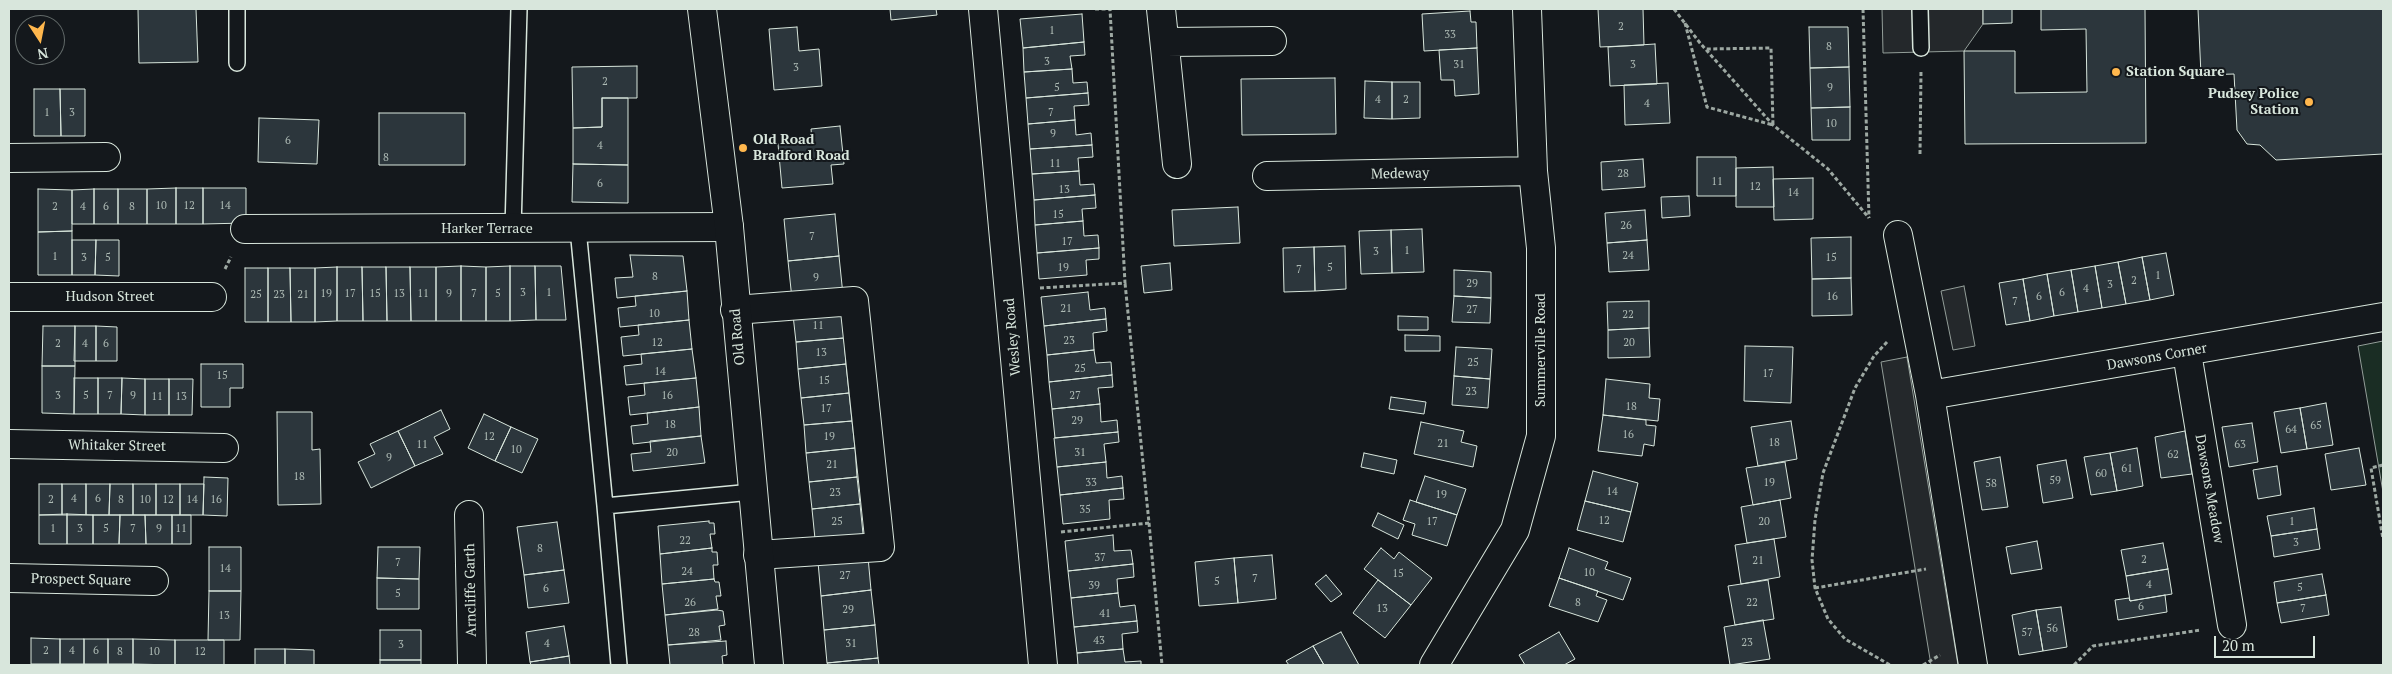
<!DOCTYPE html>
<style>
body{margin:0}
#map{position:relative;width:2392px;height:674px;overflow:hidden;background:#14181c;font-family:"PT Serif",serif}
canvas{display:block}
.frame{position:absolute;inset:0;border:10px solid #d8e6dc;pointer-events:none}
.north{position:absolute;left:15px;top:15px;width:50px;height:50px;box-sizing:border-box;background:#14181c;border:1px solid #626a69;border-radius:50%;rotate:169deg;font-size:14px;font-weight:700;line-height:20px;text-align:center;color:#d8e6dc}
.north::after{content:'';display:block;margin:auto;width:18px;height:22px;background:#ffb74d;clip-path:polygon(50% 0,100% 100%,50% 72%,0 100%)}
.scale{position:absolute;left:2214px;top:636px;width:101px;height:22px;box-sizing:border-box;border:2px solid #d8e6dc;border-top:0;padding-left:6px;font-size:15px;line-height:18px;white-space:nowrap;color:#d8e6dc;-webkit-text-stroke:4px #14181c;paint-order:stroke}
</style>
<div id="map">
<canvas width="2392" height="674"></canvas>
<div class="frame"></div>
<div class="north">N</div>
<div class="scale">20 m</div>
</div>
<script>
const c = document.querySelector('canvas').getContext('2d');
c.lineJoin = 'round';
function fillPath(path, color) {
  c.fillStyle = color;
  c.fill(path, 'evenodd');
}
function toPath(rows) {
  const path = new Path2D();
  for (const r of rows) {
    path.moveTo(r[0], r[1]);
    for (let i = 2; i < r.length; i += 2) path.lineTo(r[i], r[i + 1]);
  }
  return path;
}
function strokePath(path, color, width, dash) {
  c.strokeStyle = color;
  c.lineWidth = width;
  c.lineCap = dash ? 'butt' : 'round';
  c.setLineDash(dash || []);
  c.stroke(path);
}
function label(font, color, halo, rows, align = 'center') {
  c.font = font + ' "PT Serif",serif';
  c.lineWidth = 4;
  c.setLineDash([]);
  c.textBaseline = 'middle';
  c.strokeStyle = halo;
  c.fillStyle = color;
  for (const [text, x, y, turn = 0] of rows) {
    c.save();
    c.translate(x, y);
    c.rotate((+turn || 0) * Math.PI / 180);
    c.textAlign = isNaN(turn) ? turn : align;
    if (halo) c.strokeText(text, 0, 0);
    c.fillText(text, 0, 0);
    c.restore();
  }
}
const green = toPath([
 [2383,341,2383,492,2358,346,2383,341]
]);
fillPath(green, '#1a2d24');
strokePath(green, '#939e99', 1);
const parking = toPath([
 [1882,9,1983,9,1983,24,1964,51,1883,53,1882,9],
 [1964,286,1975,346,1953,350,1941,291,1964,286],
 [1907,357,1958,665,1931,665,1881,362,1907,357]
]);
fillPath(parking, '#24282b');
strokePath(parking, '#939e99', 1);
const building = toPath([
 [138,9,196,9,198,62,139,63,138,9],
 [890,9,936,9,937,15,891,20,890,9],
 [1598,9,1643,9,1644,45,1600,47,1598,9],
 [1983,9,2012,9,2012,23,1983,24,1983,9],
 [2041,9,2145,9,2146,143,1965,144,1964,51,2015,51,2015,93,2087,92,2086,29,2041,30,2041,9],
 [2198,9,2383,9,2383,154,2276,160,2260,145,2247,144,2237,130,2234,74,2201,75,2198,9],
 [1470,11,1471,22,1476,22,1477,48,1424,51,1422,14,1470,11],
 [1082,14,1084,42,1023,48,1020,19,1082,14],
 [797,27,799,51,819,49,822,86,774,90,769,29,797,27],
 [1809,27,1848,27,1849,67,1810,68,1809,27],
 [1084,42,1085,55,1070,56,1072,69,1024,72,1023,48,1084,42],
 [1655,44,1657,84,1610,86,1608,47,1655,44],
 [1477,48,1479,94,1455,96,1454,80,1441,80,1439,50,1477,48],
 [637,66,637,98,602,98,602,127,573,128,572,67,637,66],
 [1849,67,1850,107,1811,108,1810,68,1849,67],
 [1072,69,1073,83,1087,82,1088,93,1026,98,1024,72,1072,69],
 [1335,78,1336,134,1242,135,1241,79,1335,78],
 [1365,81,1392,82,1392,119,1364,118,1365,81],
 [1392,82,1420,82,1420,118,1392,119,1392,82],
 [1668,83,1670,123,1625,125,1624,85,1668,83],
 [34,89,60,89,61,136,34,136,34,89],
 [60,89,85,89,85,136,61,136,60,89],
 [1088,93,1089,105,1074,106,1075,120,1028,124,1026,98,1088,93],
 [602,98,628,98,628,165,573,164,573,128,602,127,602,98],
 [1850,107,1850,140,1812,140,1811,108,1850,107],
 [379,113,465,113,465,165,379,165,379,113],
 [259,118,319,120,317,164,258,162,259,118],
 [1075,120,1076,135,1091,133,1092,145,1030,149,1028,124,1075,120],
 [840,126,844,164,831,165,833,184,782,188,778,144,812,141,811,129,840,126],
 [1092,145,1093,157,1078,158,1079,171,1032,174,1030,149,1092,145],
 [1697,157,1736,157,1736,196,1697,196,1697,157],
 [1643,159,1645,187,1602,190,1601,162,1643,159],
 [573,164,628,165,628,203,572,202,573,164],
 [1773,167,1774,207,1736,207,1736,168,1773,167],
 [1079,171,1080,185,1094,184,1095,195,1034,200,1032,174,1079,171],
 [1813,178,1813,219,1774,220,1773,179,1813,178],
 [176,188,176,224,147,224,147,189,176,188],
 [176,188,203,188,203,224,176,224,176,188],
 [203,188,246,188,246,223,203,224,203,188],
 [38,189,72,190,72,231,38,232,38,189],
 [94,189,94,224,72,224,72,190,94,189],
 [94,189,118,189,118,224,94,224,94,189],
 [118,189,147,189,147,224,118,224,118,189],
 [1095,195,1096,208,1082,209,1083,221,1035,225,1034,200,1095,195],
 [1689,196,1690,216,1662,218,1661,197,1689,196],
 [1238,207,1240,243,1174,246,1172,210,1238,207],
 [1645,210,1647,240,1607,243,1605,213,1645,210],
 [835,214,839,256,788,261,784,219,835,214],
 [1083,221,1084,236,1098,235,1099,248,1037,253,1035,225,1083,221],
 [1422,229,1424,272,1392,273,1391,230,1422,229],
 [1391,230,1392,273,1361,274,1359,231,1391,230],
 [72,231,72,275,38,275,38,232,72,231],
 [1851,237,1851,278,1812,279,1811,238,1851,237],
 [72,240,96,240,95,275,72,275,72,240],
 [96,240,119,240,119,276,95,275,96,240],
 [1647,240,1649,270,1609,272,1607,243,1647,240],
 [1345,246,1346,289,1315,291,1314,247,1345,246],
 [1314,247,1315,291,1284,292,1283,248,1314,247],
 [1099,248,1099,259,1086,260,1087,275,1039,279,1037,253,1099,248],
 [2166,253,2174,295,2150,300,2142,257,2166,253],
 [630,255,683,256,687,291,617,298,615,278,633,277,630,255],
 [839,256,843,295,792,299,788,261,839,256],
 [2142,257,2150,300,2126,304,2118,262,2142,257],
 [2118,262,2126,304,2102,308,2095,266,2118,262],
 [1170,263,1172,290,1144,293,1141,266,1170,263],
 [461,266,461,321,436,321,436,267,461,266],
 [461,266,486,267,486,321,461,321,461,266],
 [510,266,510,321,486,321,486,267,510,266],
 [510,266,535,266,536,320,510,321,510,266],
 [535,266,561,266,566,320,536,320,535,266],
 [2095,266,2102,308,2078,312,2071,270,2095,266],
 [337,267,337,321,315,322,315,268,337,267],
 [337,267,362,267,363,321,337,321,337,267],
 [362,267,386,267,387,321,363,321,362,267],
 [386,267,410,267,411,321,387,321,386,267],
 [410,267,436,267,436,321,411,321,410,267],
 [245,268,268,268,268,322,245,322,245,268],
 [268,268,290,268,291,322,268,322,268,268],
 [290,268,315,268,315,322,291,322,290,268],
 [1454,270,1491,272,1491,298,1454,296,1454,270],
 [2071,270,2078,312,2054,316,2047,274,2071,270],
 [2047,274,2054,316,2030,321,2023,279,2047,274],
 [1851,278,1852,315,1812,316,1812,279,1851,278],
 [2023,279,2030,321,2006,325,1999,283,2023,279],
 [687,291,689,320,620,327,618,308,636,306,635,296,687,291],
 [1088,292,1090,310,1105,308,1106,319,1044,326,1041,297,1088,292],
 [1454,296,1491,298,1490,323,1452,322,1454,296],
 [1649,301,1649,328,1608,330,1607,302,1649,301],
 [841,310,844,338,796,342,793,315,841,310],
 [1398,316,1428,317,1428,330,1398,330,1398,316],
 [1106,319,1107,331,1093,333,1094,350,1047,355,1044,326,1106,319],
 [689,320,692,349,623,356,621,337,639,335,638,325,689,320],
 [43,326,75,326,75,366,42,366,43,326],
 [75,326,96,326,96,361,74,361,75,326],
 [96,326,117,327,117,361,96,361,96,326],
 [1649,328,1650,357,1608,358,1608,330,1649,328],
 [1405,335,1440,336,1440,351,1405,351,1405,335],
 [844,338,846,364,798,369,796,342,844,338],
 [1745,346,1793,347,1791,403,1744,401,1745,346],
 [1456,347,1492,349,1490,379,1454,376,1456,347],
 [692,349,696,378,626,385,624,366,642,364,641,354,692,349],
 [1094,350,1096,363,1111,362,1112,375,1049,382,1047,355,1094,350],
 [201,364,243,364,243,388,230,388,230,407,201,407,201,364],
 [846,364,849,393,801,398,798,369,846,364],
 [42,366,75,366,74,414,42,413,42,366],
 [1112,375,1113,387,1098,388,1100,404,1052,409,1049,382,1112,375],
 [1454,376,1490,379,1488,408,1452,405,1454,376],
 [74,378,98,378,98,414,74,414,74,378],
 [98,378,122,378,121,414,98,414,98,378],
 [122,378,145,379,145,415,121,414,122,378],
 [696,378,699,407,630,415,628,397,645,395,644,383,696,378],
 [145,379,169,379,169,415,145,415,145,379],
 [169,379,193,379,192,415,169,415,169,379],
 [1606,379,1650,384,1649,398,1660,399,1658,421,1603,415,1606,379],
 [849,393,852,421,804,425,801,398,849,393],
 [1391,397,1426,402,1424,414,1389,409,1391,397],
 [2326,403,2333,445,2307,449,2300,408,2326,403],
 [1100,404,1101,422,1117,420,1118,432,1055,438,1052,409,1100,404],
 [699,407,701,436,633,444,631,426,648,424,647,413,699,407],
 [2300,408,2307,449,2281,453,2274,412,2300,408],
 [441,410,450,429,434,437,443,454,415,466,398,431,441,410],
 [277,412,312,412,312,450,320,449,321,504,278,505,277,412],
 [484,414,511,427,495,461,468,448,484,414],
 [1603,415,1646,420,1646,425,1656,426,1654,446,1644,444,1642,456,1598,451,1603,415],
 [852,421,855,448,806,453,804,425,852,421],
 [1791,421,1797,459,1758,466,1751,427,1791,421],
 [1421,422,1464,431,1461,442,1477,446,1473,467,1414,454,1421,422],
 [2252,423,2258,462,2229,467,2222,427,2252,423],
 [511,427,538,439,522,473,495,461,511,427],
 [398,431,415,466,371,488,358,462,375,454,370,444,398,431],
 [2185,431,2192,474,2161,478,2155,437,2185,431],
 [1118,432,1119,442,1104,444,1106,462,1057,467,1054,438,1118,432],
 [701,436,705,463,633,471,631,454,651,452,650,441,701,436],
 [855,448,857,477,809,482,806,453,855,448],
 [2137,448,2143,486,2117,491,2110,453,2137,448],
 [2359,448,2366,485,2331,490,2325,454,2359,448],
 [1364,453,1397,460,1394,474,1361,467,1364,453],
 [2110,453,2117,491,2091,495,2084,457,2110,453],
 [2000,457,2008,507,1982,510,1974,462,2000,457],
 [2066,460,2073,498,2043,503,2037,465,2066,460],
 [1106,462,1107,478,1122,476,1123,488,1060,495,1057,467,1106,462],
 [1785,462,1791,498,1753,505,1746,468,1785,462],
 [2277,466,2281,495,2258,499,2253,470,2277,466],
 [1593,471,1638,483,1631,512,1585,501,1593,471],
 [1425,476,1466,489,1457,515,1416,502,1425,476],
 [204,477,228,478,227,516,203,515,204,477],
 [857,477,860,504,812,509,809,482,857,477],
 [39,484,62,484,62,515,39,515,39,484],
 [62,484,86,484,86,515,62,515,62,484],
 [86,484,110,484,109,515,86,515,86,484],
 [110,484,133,484,133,515,109,515,110,484],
 [133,484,156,484,156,515,133,515,133,484],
 [156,484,180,484,180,515,156,515,156,484],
 [180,484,204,484,203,515,180,515,180,484],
 [1123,488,1124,499,1109,500,1110,519,1063,524,1060,495,1123,488],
 [1410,500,1457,515,1447,546,1412,535,1415,524,1403,520,1410,500],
 [1780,500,1786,537,1747,543,1741,507,1780,500],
 [1585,501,1631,512,1623,542,1577,530,1585,501],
 [860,504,863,534,815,539,812,509,860,504],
 [2314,508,2317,529,2271,536,2267,516,2314,508],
 [1378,513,1404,525,1398,539,1372,526,1378,513],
 [67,514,67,544,39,544,39,515,67,514],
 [67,514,93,515,93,544,67,544,67,514],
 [93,515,120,515,119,544,93,544,93,515],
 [120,515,145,515,146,544,119,544,120,515],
 [145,515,172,515,172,544,146,544,145,515],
 [172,515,191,515,191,544,172,544,172,515],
 [709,521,709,523,714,523,715,534,710,534,712,548,660,554,658,526,709,521],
 [557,522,564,570,524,575,517,527,557,522],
 [2317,529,2320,549,2274,557,2271,536,2317,529],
 [1113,535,1114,551,1131,550,1133,564,1068,571,1065,541,1113,535],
 [1774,539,1780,577,1741,584,1735,545,1774,539],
 [2037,541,2042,569,2011,574,2006,547,2037,541],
 [2163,543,2168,569,2126,576,2121,550,2163,543],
 [209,547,241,547,241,591,209,591,209,547],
 [378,547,420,547,419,579,377,578,378,547],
 [712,548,712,552,717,552,718,565,713,565,714,579,662,584,660,554,712,548],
 [1381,548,1394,559,1399,552,1432,578,1411,605,1364,569,1381,548],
 [1569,548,1608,562,1605,569,1631,578,1623,600,1559,578,1569,548],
 [1272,555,1276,599,1238,603,1234,558,1272,555],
 [868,557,871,590,821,596,818,562,868,557],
 [1234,558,1238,603,1199,606,1195,562,1234,558],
 [1133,564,1134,577,1117,579,1118,593,1071,598,1068,571,1133,564],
 [2168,569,2172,594,2130,601,2126,576,2168,569],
 [564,570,569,603,528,608,524,575,564,570],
 [2322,574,2326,595,2277,603,2274,582,2322,574],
 [1326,575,1342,594,1331,602,1315,584,1326,575],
 [377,578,419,579,419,609,377,609,377,578],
 [1559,578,1598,591,1596,596,1607,600,1598,622,1549,606,1559,578],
 [714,579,715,582,719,582,721,596,716,596,718,609,665,615,662,584,714,579],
 [1378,580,1411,605,1385,638,1353,613,1378,580],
 [1768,580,1774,619,1735,625,1728,586,1768,580],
 [871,590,875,625,824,630,821,596,871,590],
 [209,591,241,591,240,640,208,640,209,591],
 [1118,593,1120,607,1135,605,1137,621,1074,627,1071,598,1118,593],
 [2165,595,2167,612,2118,620,2115,600,2129,598,2130,601,2165,595],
 [2326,595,2329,615,2281,623,2277,603,2326,595],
 [2061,607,2067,647,2043,651,2036,610,2061,607],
 [717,610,723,611,725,625,719,626,721,640,668,645,665,615,717,610],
 [2036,610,2043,651,2019,655,2012,615,2036,610],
 [1763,620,1770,659,1730,665,1724,627,1763,620],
 [1137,621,1138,632,1122,634,1123,649,1077,653,1074,627,1137,621],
 [875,625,878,658,827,663,824,630,875,625],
 [564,626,569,656,530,662,526,632,564,626],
 [380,630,421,630,421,660,380,660,380,630],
 [1341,632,1359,665,1324,665,1313,646,1341,632],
 [1559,632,1575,659,1564,665,1525,665,1519,655,1559,632],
 [31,638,60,639,60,664,31,664,31,638],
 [60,639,84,639,84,664,60,664,60,639],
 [84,639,108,639,108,664,84,664,84,639],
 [108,639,133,639,133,664,108,664,108,639],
 [133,639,175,640,175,665,133,664,133,639],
 [175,640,224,640,224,665,175,665,175,640],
 [726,641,727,655,722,656,723,665,670,665,668,645,726,641],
 [1313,646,1324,665,1289,665,1286,661,1313,646],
 [255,649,285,649,285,665,255,665,255,649],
 [285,649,314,650,314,665,285,665,285,649],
 [1123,649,1125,662,1141,661,1141,665,1078,665,1077,653,1123,649],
 [569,656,570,665,531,665,530,662,569,656],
 [878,658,879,665,828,665,827,663,878,658],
 [380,660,421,660,421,665,380,665,380,660]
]);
fillPath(building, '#2c363c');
strokePath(building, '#d8e6dc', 1);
const lane = toPath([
 [1920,9,1921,48],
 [237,63,237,9],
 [513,229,519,9],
 [578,229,605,506],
 [619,665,605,506,752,492]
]);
const street = toPath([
 [983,9,1043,665],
 [1161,9,1177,164],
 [1166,42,1272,41],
 [9,158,106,157],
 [1267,176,1533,171],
 [245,229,729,227],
 [1898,235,1930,395,1973,665],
 [9,297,212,297],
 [735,310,854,301,880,547,758,555],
 [2187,353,2232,625],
 [1930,395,2383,317],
 [9,444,224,448],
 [469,515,472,665],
 [9,578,154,581],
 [1434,665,1515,530,1541,436,1541,248,1533,171,1527,9]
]);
const secondary = toPath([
 [702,9,729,227,769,665]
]);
strokePath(lane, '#d8e6dc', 18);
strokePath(street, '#d8e6dc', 30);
strokePath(secondary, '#d8e6dc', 30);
strokePath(toPath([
 [1674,9,1700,43,1773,125,1828,169,1869,218],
 [1863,9,1869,218],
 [1685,23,1707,107,1773,125,1771,48,1706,49],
 [1920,154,1921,71],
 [225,269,231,257],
 [1040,288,1125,283,1110,9,1093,9],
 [1887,342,1874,356,1855,388,1823,473,1815,520,1812,560,1815,588,1828,619,1845,639,1890,665],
 [2383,465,2371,468,2383,539],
 [1149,523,1162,665],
 [1061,532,1149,523,1125,283],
 [1815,588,1926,569],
 [1923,665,1940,655],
 [2074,665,2093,646,2201,630]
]), '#9da8a2', 3, [4, 2.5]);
strokePath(lane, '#14181c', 15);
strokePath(street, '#14181c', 28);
strokePath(secondary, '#14181c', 28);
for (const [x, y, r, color] of [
 [2116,72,5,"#ffb74d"],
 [2309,102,5,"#ffb74d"],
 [743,148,5,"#ffb74d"]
]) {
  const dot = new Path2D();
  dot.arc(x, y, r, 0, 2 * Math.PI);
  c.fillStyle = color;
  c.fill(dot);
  strokePath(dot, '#14181c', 2);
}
label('11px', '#adbab4', null, [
 ["2",1621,27],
 ["1",1052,31],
 ["33",1450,35],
 ["8",1829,47],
 ["3",1047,62],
 ["31",1459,65],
 ["3",1633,65],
 ["3",796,68],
 ["2",605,82],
 ["5",1057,88],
 ["9",1830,88],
 ["4",1378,100],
 ["2",1406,100],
 ["4",1647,104],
 ["1",47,113],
 ["3",72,113],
 ["7",1051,113],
 ["10",1831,124],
 ["9",1053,134],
 ["6",288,141],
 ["4",600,146],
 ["8",386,158],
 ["11",1055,164],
 ["28",1623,174],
 ["11",1717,182],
 ["6",600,184],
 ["12",1755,187],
 ["13",1064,190],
 ["14",1793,193],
 ["10",161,206],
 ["12",189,206],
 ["14",225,206],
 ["2",55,207],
 ["4",83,207],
 ["6",106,207],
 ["8",132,207],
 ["15",1058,215],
 ["26",1626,226],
 ["7",812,237],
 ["17",1067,242],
 ["1",1407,251],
 ["3",1376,252],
 ["24",1628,256],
 ["1",55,257],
 ["3",84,258],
 ["5",108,258],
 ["15",1831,258],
 ["19",1063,268],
 ["5",1330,268],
 ["7",1299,270],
 ["1",2158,276],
 ["8",655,277],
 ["9",816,278],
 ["2",2134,281],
 ["29",1472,284],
 ["3",2110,285],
 ["4",2086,289],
 ["3",523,293],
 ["1",549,293],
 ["6",2062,293],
 ["19",326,294],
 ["17",350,294],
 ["15",375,294],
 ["13",399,294],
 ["11",423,294],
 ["9",449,294],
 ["7",474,294],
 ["5",498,294],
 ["25",256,295],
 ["23",279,295],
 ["21",303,295],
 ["16",1832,297],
 ["6",2039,297],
 ["7",2015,302],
 ["21",1066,309],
 ["27",1472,310],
 ["10",654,314],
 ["22",1628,315],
 ["11",818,326],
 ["23",1069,341],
 ["12",657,343],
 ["20",1629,343],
 ["2",58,344],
 ["4",85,344],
 ["6",106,344],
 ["13",821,353],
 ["25",1473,363],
 ["25",1080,369],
 ["14",660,372],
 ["17",1768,374],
 ["15",222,376],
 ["15",824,381],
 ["23",1471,392],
 ["3",58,396],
 ["5",86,396],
 ["7",110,396],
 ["9",133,396],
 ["16",667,396],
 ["27",1075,396],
 ["11",157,397],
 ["13",181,397],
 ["18",1631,407],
 ["17",826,409],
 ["29",1077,421],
 ["18",670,425],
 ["65",2316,426],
 ["64",2291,430],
 ["16",1628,435],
 ["12",489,437],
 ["19",829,437],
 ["18",1774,443],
 ["21",1443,444],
 ["11",422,445],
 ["63",2240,445],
 ["10",516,450],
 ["20",672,453],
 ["31",1080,453],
 ["62",2173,455],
 ["9",389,458],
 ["21",832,465],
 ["61",2127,469],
 ["60",2101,474],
 ["18",299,477],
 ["59",2055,481],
 ["33",1091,483],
 ["19",1769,483],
 ["58",1991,484],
 ["14",1612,492],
 ["23",835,493],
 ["19",1441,495],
 ["4",74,499],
 ["6",98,499],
 ["2",51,500],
 ["8",121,500],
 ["10",145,500],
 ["12",168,500],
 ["14",192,500],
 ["16",216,500],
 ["35",1085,510],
 ["12",1604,521],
 ["25",837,522],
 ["17",1432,522],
 ["20",1764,522],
 ["1",2292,522],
 ["1",53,529],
 ["3",80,529],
 ["5",106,529],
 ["7",133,529],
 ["9",159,529],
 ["11",181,529],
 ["22",685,541],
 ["3",2296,543],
 ["8",540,549],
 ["37",1100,558],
 ["2",2144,560],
 ["21",1758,561],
 ["7",398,563],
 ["14",225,569],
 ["24",687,572],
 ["10",1589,573],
 ["15",1398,574],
 ["27",845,576],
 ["7",1255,579],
 ["5",1217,582],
 ["4",2149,585],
 ["39",1094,586],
 ["5",2300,588],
 ["6",546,589],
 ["5",398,594],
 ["26",690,603],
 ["8",1578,603],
 ["22",1752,603],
 ["6",2141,607],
 ["13",1382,609],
 ["7",2303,609],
 ["29",848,610],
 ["41",1105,614],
 ["13",224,616],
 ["56",2052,629],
 ["28",694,633],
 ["57",2027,633],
 ["43",1099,641],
 ["23",1747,643],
 ["4",547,644],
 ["31",851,644],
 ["3",401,645],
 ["2",46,651],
 ["4",72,651],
 ["6",96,651],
 ["8",120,652],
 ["10",154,652],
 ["12",200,652]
]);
label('bold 14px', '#d8e6dc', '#14181c', [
 ["Station Square",2126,72],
 ["Pudsey Police",2299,94,"right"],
 ["Station",2299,110,"right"],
 ["Old Road",753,140],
 ["Bradford Road",753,156]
], 'left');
label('14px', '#d8e6dc', '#14181c', [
 ["Medeway",1400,174,-1],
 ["Harker Terrace",487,229],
 ["Hudson Street",110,297],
 ["Old Road",738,337,-95],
 ["Wesley Road",1013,337,-95],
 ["Summerville Road",1541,350,-90],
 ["Dawsons Corner",2157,357,-10],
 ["Whitaker Street",117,446,1],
 ["Dawsons Meadow",2209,489,80],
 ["Prospect Square",81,580,1],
 ["Arncliffe Garth",471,590,-91]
]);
</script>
